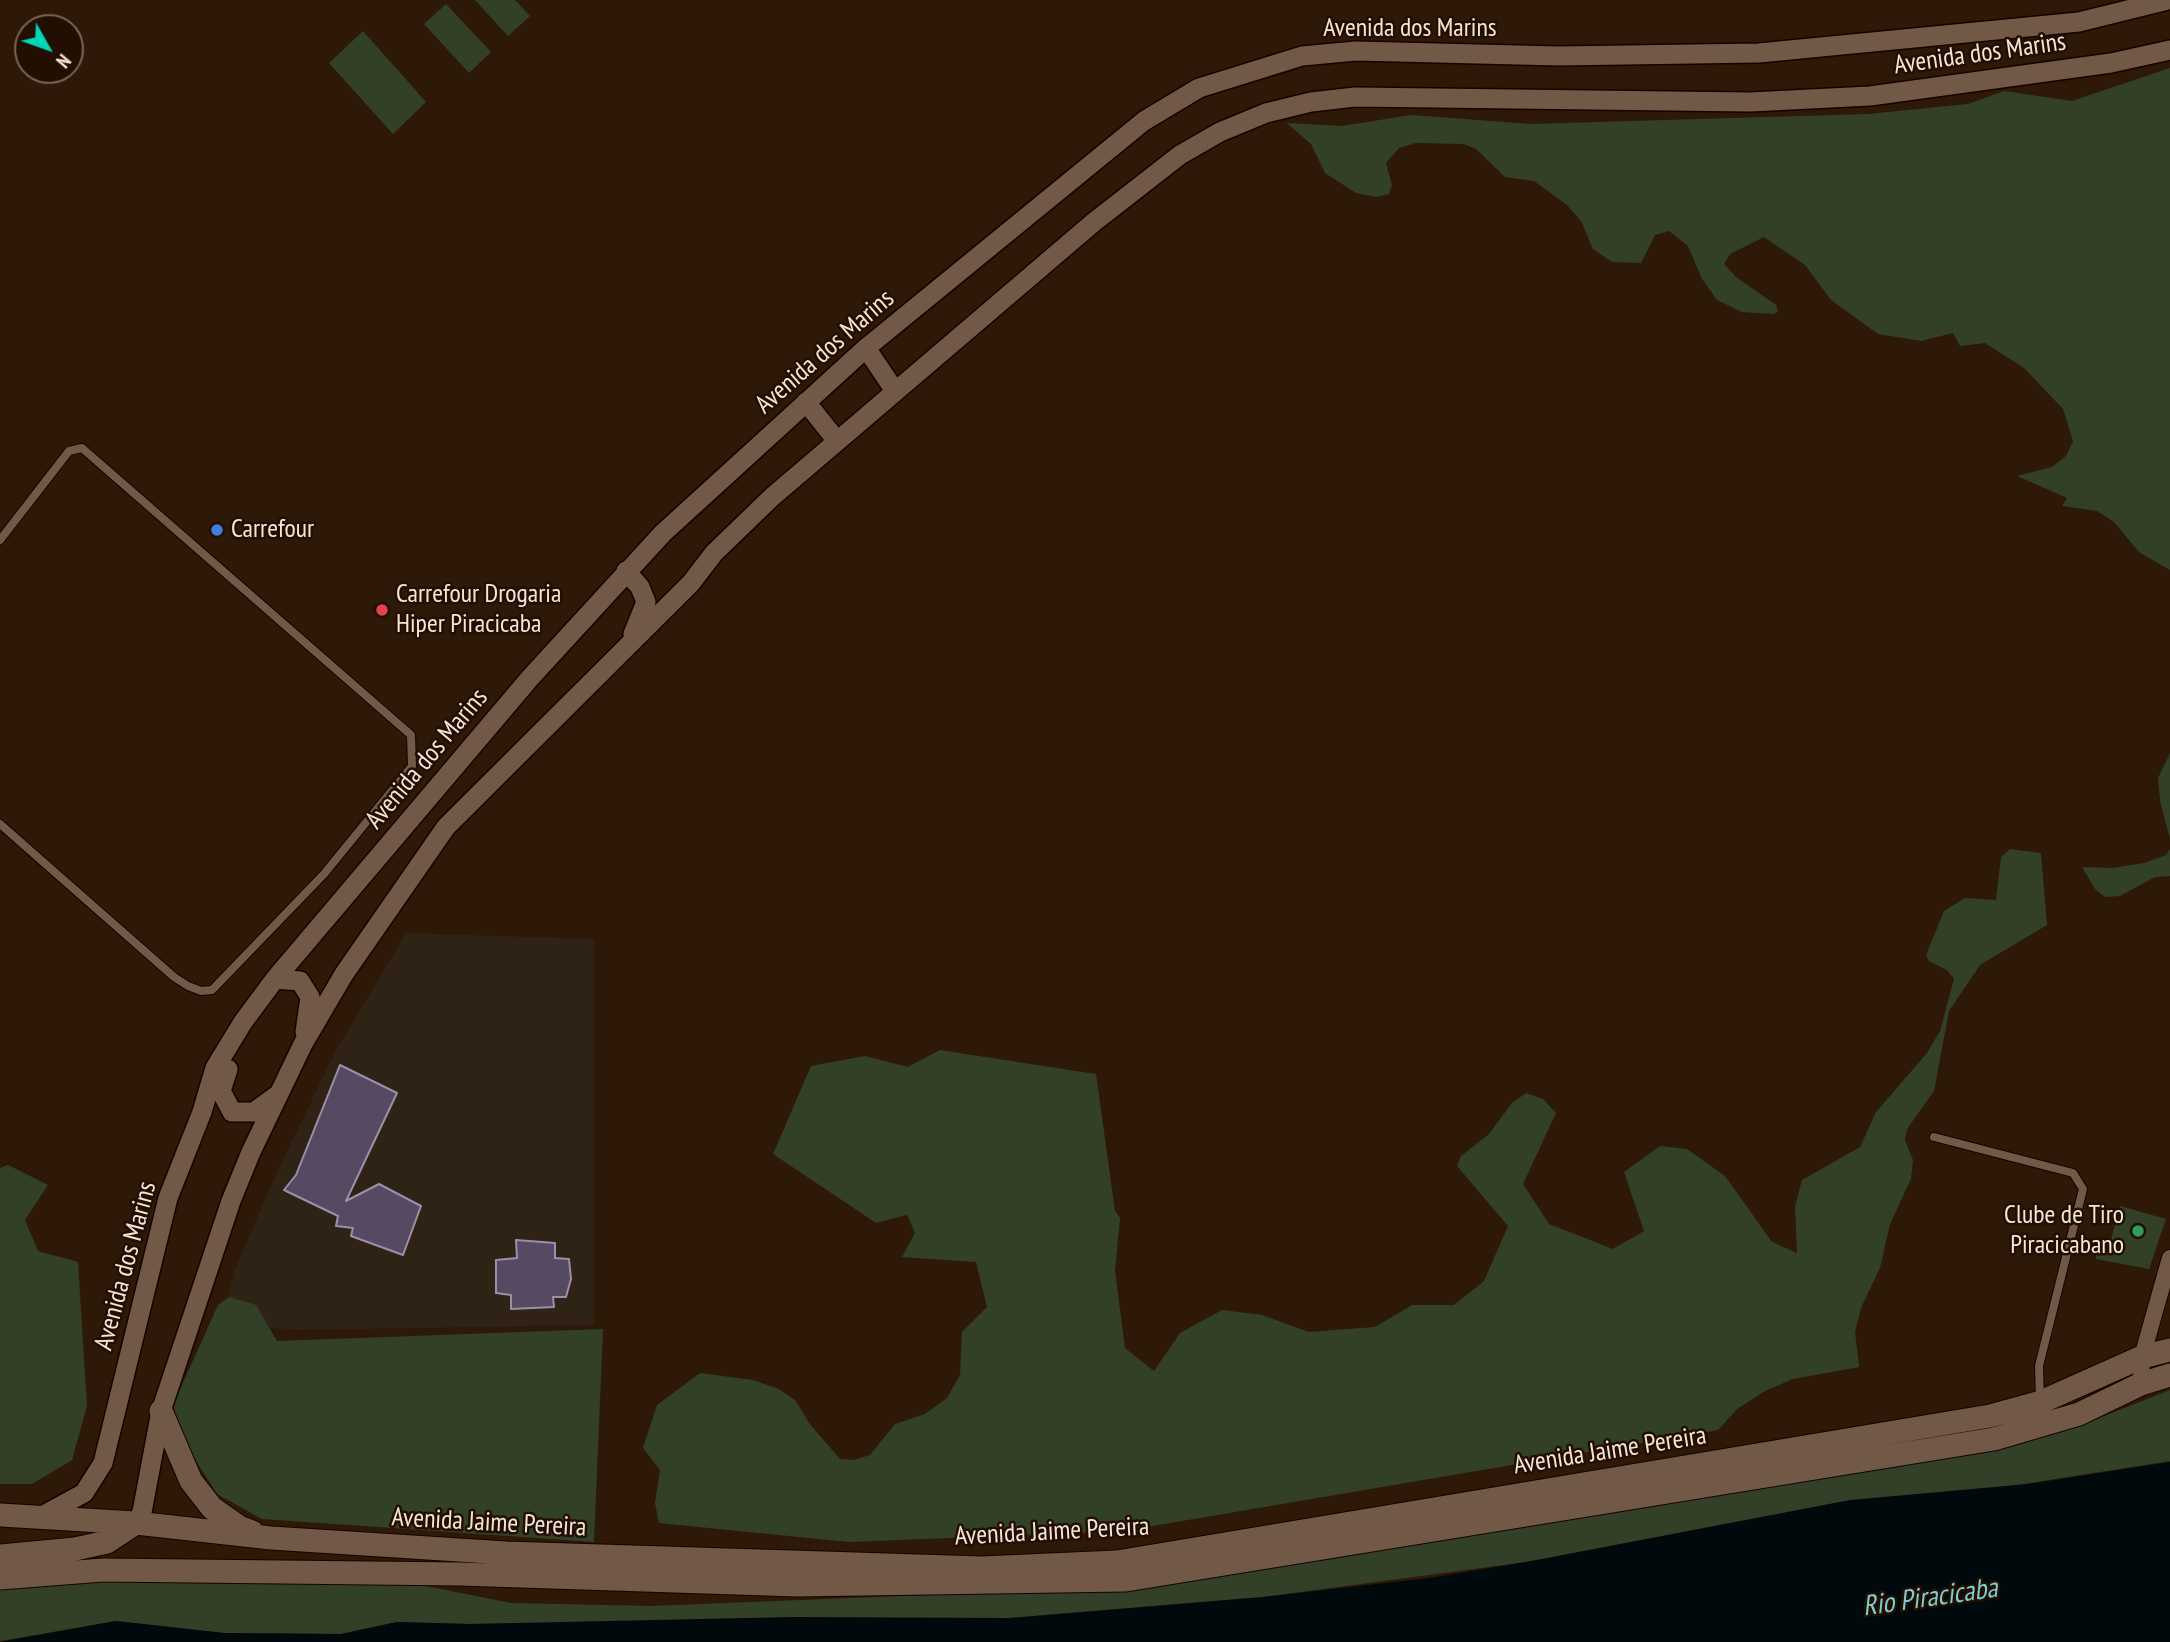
<!DOCTYPE html>
<style>
body{margin:0}
#map{position:relative;width:2170px;height:1642px;overflow:hidden;background:#2e1808;font-family:"PT Sans Narrow",sans-serif}
canvas{display:block}
.north{position:absolute;left:14px;top:14px;width:70px;height:70px;box-sizing:border-box;background:#230f01;border:2px solid #776558;border-radius:50%;rotate:130deg;font-size:19px;font-weight:700;line-height:28px;text-align:center;color:#f4e5db}
.north::after{content:'';display:block;margin:auto;width:24px;height:32px;background:#00d5b7;clip-path:polygon(50% 0,100% 100%,50% 72%,0 100%)}
</style>
<div id="map">
<canvas width="2170" height="1642"></canvas>
<div class="north">N</div>
</div>
<script>
const c = document.querySelector('canvas').getContext('2d');
c.lineJoin = 'round';
function fillPath(path, color) {
  c.fillStyle = color;
  c.fill(path, 'evenodd');
}
function toPath(rows) {
  const path = new Path2D();
  for (const r of rows) {
    path.moveTo(r[0], r[1]);
    for (let i = 2; i < r.length; i += 2) path.lineTo(r[i], r[i + 1]);
  }
  return path;
}
function strokePath(path, color, width, dash) {
  c.strokeStyle = color;
  c.lineWidth = width;
  c.lineCap = dash ? 'butt' : 'round';
  c.setLineDash(dash || []);
  c.stroke(path);
}
function label(font, color, halo, rows, align = 'center') {
  c.font = font + ' "PT Sans Narrow",sans-serif';
  c.lineWidth = 5;
  c.setLineDash([]);
  c.textBaseline = 'middle';
  c.strokeStyle = halo;
  c.fillStyle = color;
  for (const [text, x, y, turn = 0] of rows) {
    c.save();
    c.translate(x, y);
    c.rotate((+turn || 0) * Math.PI / 180);
    c.textAlign = isNaN(turn) ? turn : align;
    if (halo) c.strokeText(text, 0, 0);
    c.fillText(text, 0, 0);
    c.restore();
  }
}
fillPath(toPath([
 [406,933,594,939,594,1325,297,1330,221,1323,236,1267,277,1172,336,1050]
]), '#2f2315');
fillPath(toPath([
 [475,0,515,0,530,16,508,36],
 [446,4,491,52,469,73,424,24],
 [363,31,426,102,393,134,329,63],
 [2170,68,2170,570,2139,552,2113,521,2097,511,2062,506,2067,498,2017,476,2052,467,2066,456,2073,441,2063,409,2024,368,1985,343,1960,346,1953,333,1921,341,1878,334,1831,300,1805,265,1764,237,1730,254,1724,264,1736,277,1776,305,1778,311,1774,314,1742,312,1717,300,1702,279,1688,246,1669,231,1655,235,1641,263,1612,262,1593,249,1581,221,1567,205,1534,181,1505,177,1476,149,1464,144,1416,143,1399,148,1386,163,1392,185,1389,194,1376,197,1356,193,1325,173,1311,144,1287,123,1342,126,1411,115,1531,124,1868,114,1968,104,2004,91,2072,101],
 [2170,753,2170,839,2160,801,2158,778],
 [2010,849,2041,853,2047,925,1980,965,1949,1011,1934,1091,1907,1129,1905,1140,1913,1160,1911,1179,1890,1224,1880,1268,1861,1308,1855,1332,1859,1367,1793,1379,1765,1391,1737,1409,1718,1430,1123,1531,849,1542,659,1523,655,1503,660,1470,643,1448,657,1405,700,1373,753,1380,779,1389,796,1401,809,1423,840,1459,854,1460,870,1455,895,1424,925,1414,947,1398,960,1375,962,1332,987,1307,976,1262,902,1257,915,1233,907,1215,876,1223,773,1154,811,1066,865,1056,908,1067,940,1050,1096,1074,1115,1211,1120,1218,1115,1271,1125,1348,1154,1371,1180,1333,1222,1310,1262,1315,1309,1332,1375,1327,1412,1305,1454,1305,1484,1281,1508,1226,1457,1166,1461,1156,1489,1134,1512,1103,1526,1093,1543,1099,1556,1113,1523,1184,1549,1224,1613,1249,1644,1231,1624,1172,1660,1146,1687,1149,1725,1176,1772,1242,1797,1253,1795,1206,1802,1180,1860,1147,1876,1112,1927,1053,1940,1031,1954,979,1947,970,1929,961,1926,955,1944,911,1965,898,1996,900,2001,857],
 [2170,849,2170,876,2155,877,2120,896,2105,897,2095,889,2082,867,2113,868,2144,863,2166,855],
 [8,1165,48,1185,25,1220,38,1251,78,1262,87,1406,72,1460,32,1484,0,1484,0,1168],
 [2120,1206,2166,1219,2149,1269,2096,1259,2098,1245,2110,1243],
 [229,1297,256,1305,277,1341,603,1329,594,1542,262,1519,217,1494,184,1442,173,1405,218,1305],
 [2170,1390,2170,1461,1526,1562,1263,1597,1010,1618,469,1624,397,1622,341,1634,224,1633,116,1621,0,1641,0,1586,106,1578,396,1580,511,1603,651,1606,1125,1587,2001,1449,2084,1424]
]), '#334028');
fillPath(toPath([
 [2170,1462,2170,1642,0,1642,116,1621,224,1633,341,1634,397,1622,469,1624,793,1617,1010,1618,1263,1597,1429,1578,1526,1562,1850,1500,2028,1484]
]), '#00090b');
const building = toPath([
 [340,1065,397,1093,346,1201,379,1184,421,1206,403,1255,351,1236,353,1228,336,1226,338,1216,284,1190,296,1175,340,1065],
 [516,1240,555,1243,555,1258,569,1259,571,1279,566,1297,553,1297,554,1307,511,1309,511,1295,496,1293,496,1260,517,1258,516,1240]
]);
fillPath(building, '#564962');
strokePath(building, '#9d8fab', 2);
const service = toPath([
 [0,540,69,451,82,448,411,735,412,766,324,874,212,990,201,991,188,986,174,977,0,824],
 [1934,1137,2073,1173,2083,1189,2039,1366,2040,1400]
]);
const minor = toPath([
 [2141,1384,2142,1357,2170,1258]
]);
const tertiary = toPath([
 [866,348,895,391],
 [806,402,837,441],
 [626,571,640,587,646,602,633,634],
 [275,979,300,981,310,997,305,1032],
 [228,1069,221,1091,232,1112,254,1112,276,1096],
 [42,1516,84,1493,103,1463,168,1198,202,1112,215,1068,243,1022,275,979,530,678,663,533,866,348,1144,121,1199,88,1302,56,1356,51,1559,56,1759,53,2079,22,2168,0],
 [136,1523,142,1512,161,1411,231,1201,251,1152,303,1044,344,974,446,827,691,583,714,553,772,497,1094,222,1180,155,1220,132,1266,113,1311,102,1355,97,1750,102,1870,96,2111,63,2170,50]
]);
const secondary = toPath([
 [161,1411,191,1481,212,1508,239,1527,252,1532],
 [0,1515,136,1523,271,1538,506,1553,982,1568,1117,1562,1990,1416,2041,1402,2142,1357,2170,1350],
 [0,1556,75,1549,107,1542,136,1523],
 [0,1578,103,1570,459,1574,797,1585,1126,1580,1994,1439,2079,1414,2141,1384,2170,1375]
]);
strokePath(service, '#150300', 10);
strokePath(minor, '#150300', 18);
strokePath(tertiary, '#150300', 22);
strokePath(secondary, '#150300', 25);
strokePath(service, '#725846', 8);
strokePath(minor, '#725846', 16);
strokePath(tertiary, '#725846', 19);
strokePath(secondary, '#725846', 23);
for (const [x, y, r, color] of [
 [217,530,7,"#3f7fe0"],
 [382,610,7,"#e0444e"],
 [2138,1231,7,"#2e9e5b"]
]) {
  const dot = new Path2D();
  dot.arc(x, y, r, 0, 2 * Math.PI);
  c.fillStyle = color;
  c.fill(dot);
  strokePath(dot, '#230f01', 2.5);
}
label('26px', '#f4e5db', '#230f01', [
 ["Avenida dos Marins",1410,29],
 ["Avenida dos Marins",1980,54,-8],
 ["Avenida dos Marins",825,352,-41],
 ["Avenida dos Marins",427,759,-50],
 ["Avenida dos Marins",126,1266,-75],
 ["Avenida Jaime Pereira",1610,1451,-9],
 ["Avenida Jaime Pereira",489,1523,3],
 ["Avenida Jaime Pereira",1052,1532,-3]
]);
label('26px', '#f4e5db', '#230f01', [
 ["Carrefour",231,530],
 ["Carrefour Drogaria",396,595],
 ["Hiper Piracicaba",396,625],
 ["Clube de Tiro",2124,1216,"right"],
 ["Piracicabano",2124,1246,"right"]
], 'left');
label('italic 28px', '#7cced5', '#230f01', [
 ["Rio Piracicaba",1930,1598,-8]
]);
</script>
